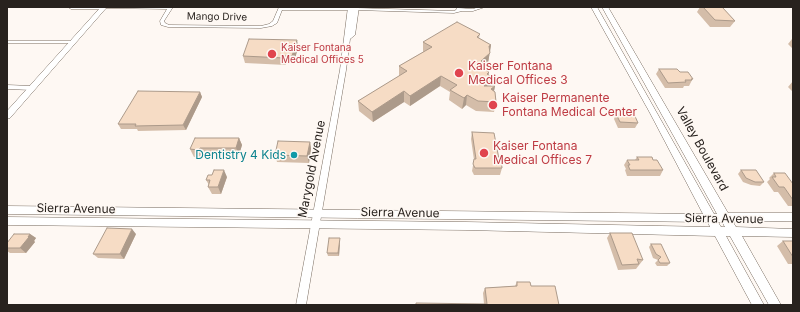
<!DOCTYPE html>
<style>
body{margin:0}
#map{position:relative;width:800px;height:312px;overflow:hidden;background:#fef8f3;font-family:Inter,sans-serif}
canvas{display:block}
.frame{position:absolute;inset:0;border:8px solid #28221e;pointer-events:none}
</style>
<div id="map">
<canvas width="800" height="312"></canvas>
<div class="frame"></div>
</div>
<script>
const c = document.querySelector('canvas').getContext('2d');
c.lineJoin = 'round';
function toPath(rows) {
  const path = new Path2D();
  for (const r of rows) {
    path.moveTo(r[0], r[1]);
    for (let i = 2; i < r.length; i += 2) path.lineTo(r[i], r[i + 1]);
  }
  return path;
}
function strokePath(path, color, width, dash) {
  c.strokeStyle = color;
  c.lineWidth = width;
  c.lineCap = dash ? 'butt' : 'round';
  c.setLineDash(dash || []);
  c.stroke(path);
}
function fillPath(path, color) {
  c.fillStyle = color;
  c.fill(path, 'evenodd');
}
function label(font, color, halo, rows, align = 'center') {
  c.font = font + ' Inter,sans-serif';
  c.lineWidth = 3;
  c.setLineDash([]);
  c.textBaseline = 'middle';
  c.strokeStyle = halo;
  c.fillStyle = color;
  for (const [text, x, y, turn = 0] of rows) {
    c.save();
    c.translate(x, y);
    c.rotate((+turn || 0) * Math.PI / 180);
    c.textAlign = isNaN(turn) ? turn : align;
    if (halo) c.strokeText(text, 0, 0);
    c.fillText(text, 0, 0);
    c.restore();
  }
}
const street = toPath([
 [102,7,173,7,164,21,165,23,169,25,261,26,269,24,273,21,279,7,350,8,352,9,350,10,282,10,277,23,272,26,261,28,168,27,161,25,160,21,167,9,104,8,102,7],
 [479,7,485,7,473,11,462,11,454,13,356,10,354,9,356,8,454,11,456,10,457,8,458,8,473,9,479,7],
 [7,41,72,41,74,42,72,43,7,43,7,41],
 [7,85,32,86,35,88,32,90,7,89,7,85]
]);
const secondary = toPath([
 [68,7,107,7,10,118,7,119,7,111,99,9,71,9,68,7],
 [348,7,359,7,355,35,350,39,346,70,306,305,296,305,340,70,348,7]
]);
const primary = toPath([
 [591,7,597,7,714,214,717,214,602,7,608,7,728,213,793,213,793,221,733,222,736,227,793,229,793,237,742,236,781,305,769,305,730,236,726,236,764,305,752,305,715,236,466,230,7,225,7,217,466,222,710,227,708,222,7,214,7,206,703,214,650,113,591,7],
 [718,222,722,222,725,227,721,227,718,222]
]);
strokePath(street, '#796c60', 1);
strokePath(secondary, '#796c60', 1);
strokePath(primary, '#796c60', 1);
fillPath(street, '#fff');
fillPath(secondary, '#fff');
fillPath(primary, '#fff');
fillPath(toPath([
 [700,7,722,7,735,21,730,27,710,27,697,12],
 [480,34,479,38,491,45,488,63,486,64,489,66,488,71,489,72,488,75,492,77,491,86,495,86,494,91,496,102,494,112,476,111,466,105,462,109,449,100,450,92,440,86,410,106,404,102,373,122,359,111,358,101,399,76,399,66,423,52,423,42],
 [792,39,793,39,793,49,788,44],
 [297,40,298,47,294,63,286,63,286,65,245,63,243,56],
 [659,69,680,72,693,79,692,80,689,86,684,86,683,88,665,88,656,74],
 [793,81,793,92,788,87],
 [200,92,202,97,186,130,138,131,137,129,121,129,118,124],
 [616,114,638,123,635,128,618,128,614,119],
 [472,132,499,159,502,168,500,175,474,175,472,171,474,160,471,139],
 [239,138,242,145,239,155,203,155,202,158,194,157,190,149],
 [310,142,311,149,309,163,277,162,275,155],
 [637,157,653,160,663,170,660,176,627,176,625,170,626,169,624,165,627,160,635,160],
 [741,170,764,182,760,186,751,185,743,182,738,174],
 [774,173,793,184,793,206,788,206,778,192,774,192,767,182,770,179,769,178],
 [227,177,221,194,212,194,208,187,209,185,206,180],
 [610,233,643,260,636,269,618,270,607,238],
 [30,234,36,238,34,241,35,242,26,253,10,253,7,251,7,243],
 [136,234,124,259,98,258,93,254],
 [783,241,793,241,793,264,788,264,777,246],
 [340,242,339,256,328,256,327,253],
 [651,244,670,263,667,266,657,266,655,263,658,260,653,258,649,247],
 [517,282,531,286,559,305,484,304,483,293,485,288,515,286]
]), '#d4bda9');
fillPath(toPath([
 [297,40,298,47,294,63,292,56],
 [491,45,488,63,479,71,481,61,489,46],
 [285,56,286,63,286,65,284,58],
 [489,66,487,74,489,72,487,82,484,69],
 [441,76,440,86,410,106,410,96],
 [492,77,492,80,490,90,484,86],
 [495,86,493,96,491,89],
 [404,91,404,102,373,122,372,112],
 [200,92,202,97,186,130,183,125],
 [467,95,466,105,462,109,464,98],
 [239,138,242,145,239,155,236,148],
 [310,142,311,149,309,163,307,156],
 [200,148,203,155,202,158,198,150],
 [224,170,227,177,221,194,218,187],
 [132,229,136,234,124,259,120,254],
 [30,234,36,238,34,241,35,242,26,253,20,248],
 [340,238,340,242,339,256,338,253]
]), '#ac9a8a');
const building = toPath([
 [703,7,722,7,735,21,715,20,703,7],
 [457,22,480,34,477,37,491,45,489,46,490,53,481,61,489,66,484,69,489,72,487,74,492,77,490,79,492,80,484,86,495,86,491,89,495,92,496,102,478,101,467,95,464,98,450,90,457,85,441,76,410,96,404,91,372,112,358,101,407,71,399,66,432,47,423,42,457,22],
 [249,39,297,40,292,56,285,56,284,58,243,56,249,39],
 [659,69,677,69,680,72,688,72,693,79,691,79,692,80,685,80,686,82,668,83,659,69],
 [138,91,200,92,183,125,135,126,136,124,118,124,138,91],
 [616,114,634,114,638,123,620,122,616,114],
 [472,132,494,133,499,159,501,159,502,168,475,168,473,164,474,159,476,159,472,132],
 [195,138,239,138,236,148,200,148,198,150,190,149,195,138],
 [278,141,310,142,307,156,275,155,278,141],
 [637,157,652,157,653,160,657,160,663,170,630,170,628,165,630,165,627,160,639,160,637,157],
 [214,170,224,170,218,187,208,187,210,180,206,180,208,175,212,175,214,170],
 [741,170,756,170,764,182,755,182,746,178,741,170],
 [774,173,785,173,793,184,793,200,784,187,779,187,772,177,776,177,774,173],
 [107,228,132,229,120,254,93,254,107,228],
 [610,233,632,233,643,260,637,259,639,264,622,265,610,233],
 [14,234,30,234,28,237,29,237,20,248,7,248,7,243,14,234],
 [329,238,340,238,338,253,327,253,329,238],
 [783,241,793,241,793,257,783,241],
 [651,244,661,244,670,263,660,263,658,260,661,257,656,254,651,244],
 [517,282,530,282,531,286,555,286,559,305,416,305,416,303,487,304,485,288,517,286,517,282]
]);
fillPath(building, '#f6dcc5');
strokePath(building, '#ac9a8a', 1);
for (const [x, y, r, color] of [
 [272,54,5,"#e0444e"],
 [459,73,5,"#e0444e"],
 [493,105,5,"#e0444e"],
 [484,153,5,"#e0444e"],
 [294,155,4,"#0f9aa8"]
]) {
  const dot = new Path2D();
  dot.arc(x, y, r, 0, 2 * Math.PI);
  c.fillStyle = color;
  c.fill(dot);
  strokePath(dot, '#fef8f3', 1.5);
}
label('10px', '#28221e', '#fef8f3', [
 ["Mango Drive",217,17,1]
]);
label('10px', '#be3a42', '#fef8f3', [
 ["Kaiser Fontana",281,48],
 ["Medical Offices 5",281,60]
], 'left');
label('12px', '#be3a42', '#fef8f3', [
 ["Kaiser Fontana",468,66],
 ["Medical Offices 3",468,80],
 ["Kaiser Permanente",502,98],
 ["Fontana Medical Center",502,112],
 ["Kaiser Fontana",493,146],
 ["Medical Offices 7",493,160]
], 'left');
label('12px', '#28221e', '#fef8f3', [
 ["Valley Boulevard",702,149,61],
 ["Marygold Avenue",312,169,-79],
 ["Sierra Avenue",76,209,1],
 ["Sierra Avenue",400,213,1],
 ["Sierra Avenue",724,219,1]
]);
label('12px', '#0d838f', '#fef8f3', [
 ["Dentistry 4 Kids",286,155]
], 'right');
</script>
